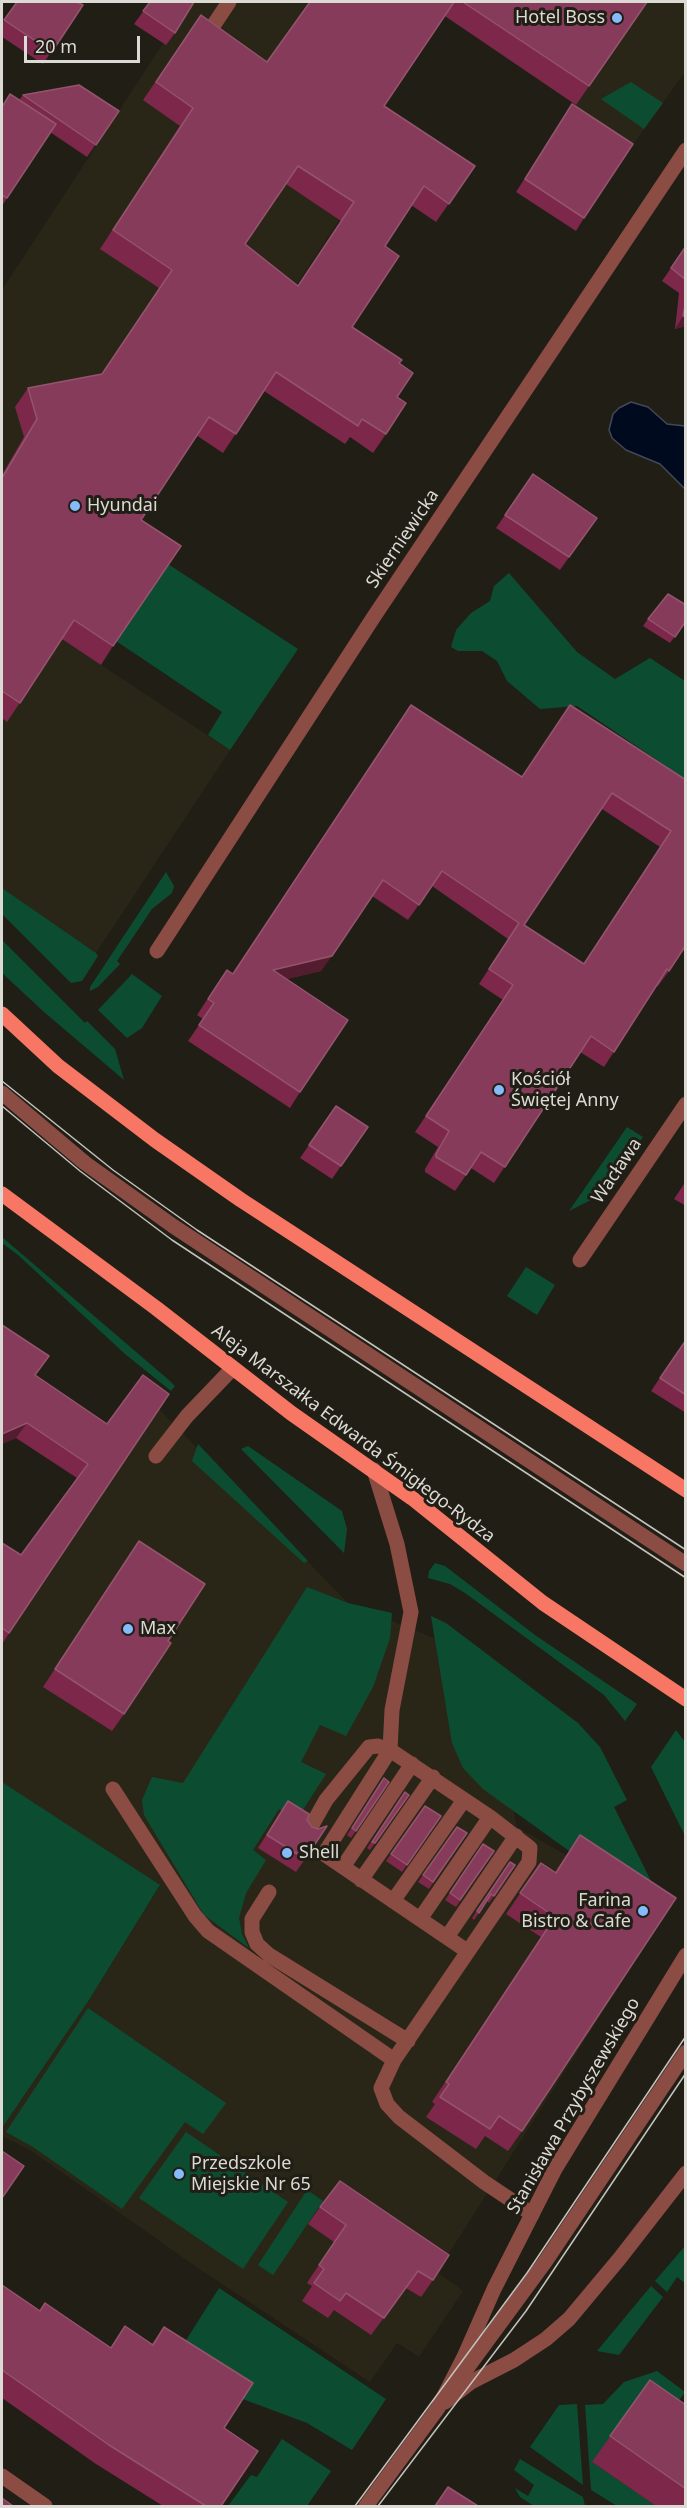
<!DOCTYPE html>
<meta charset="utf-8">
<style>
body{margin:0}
#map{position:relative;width:687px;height:2508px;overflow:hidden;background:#201e15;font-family:"Noto Sans",sans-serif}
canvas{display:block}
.frame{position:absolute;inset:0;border:3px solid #dbdad4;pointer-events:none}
.scale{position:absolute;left:24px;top:36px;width:116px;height:27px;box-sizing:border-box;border:3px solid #dbdad4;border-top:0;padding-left:8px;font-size:18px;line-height:21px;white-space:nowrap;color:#dbdad4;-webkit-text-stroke:4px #201e15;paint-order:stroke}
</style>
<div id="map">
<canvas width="687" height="2508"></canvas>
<div class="frame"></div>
<div class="scale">20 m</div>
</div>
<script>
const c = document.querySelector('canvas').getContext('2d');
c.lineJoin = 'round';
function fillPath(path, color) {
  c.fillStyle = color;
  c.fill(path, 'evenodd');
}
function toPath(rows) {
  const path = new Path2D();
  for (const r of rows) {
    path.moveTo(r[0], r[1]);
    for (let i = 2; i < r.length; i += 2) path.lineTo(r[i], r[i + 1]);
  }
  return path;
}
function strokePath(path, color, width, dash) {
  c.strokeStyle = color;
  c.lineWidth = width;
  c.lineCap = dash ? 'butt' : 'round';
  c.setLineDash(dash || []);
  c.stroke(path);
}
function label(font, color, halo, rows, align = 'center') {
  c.font = font + ' "Noto Sans",sans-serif';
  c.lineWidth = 6;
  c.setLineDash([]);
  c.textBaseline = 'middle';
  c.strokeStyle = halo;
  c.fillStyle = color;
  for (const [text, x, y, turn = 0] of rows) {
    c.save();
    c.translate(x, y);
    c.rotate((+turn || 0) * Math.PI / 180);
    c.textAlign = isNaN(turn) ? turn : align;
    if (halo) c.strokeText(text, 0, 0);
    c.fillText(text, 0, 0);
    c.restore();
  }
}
fillPath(toPath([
 [190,2,685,2,685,72,624,157,571,122,576,105,444,16,371,124,393,139,62,639,230,750,96,953,2,888,2,290],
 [159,1409,348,1603,478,1656,517,1827,566,1855,662,1919,437,2272,463,2291,419,2357,397,2343,370,2382,201,2270,30,2150,2,2136,2,2128,89,2000,160,1886,2,1782,2,1644]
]), '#2a2617');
fillPath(toPath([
 [631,82,663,103,644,129,601,99],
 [168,564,298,649,230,750,208,735,222,712,116,641],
 [509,573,577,652,615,679,650,658,685,681,685,779,577,706,540,709,507,681,497,661,482,651,458,651,451,647,456,630,471,613,490,601,494,586],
 [166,872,174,886,172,893,152,909,117,961,120,964,98,987,90,991,90,987],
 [2,888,96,953,98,956,82,981,71,983,2,914],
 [2,940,85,1023,87,1021,115,1049,124,1080,44,1012,2,973],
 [132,974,162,996,142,1028,127,1038,98,1010],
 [627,1127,643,1137,605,1193,569,1211],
 [2,1237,170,1381,175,1386,171,1391,125,1354,18,1255,2,1243],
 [526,1267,555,1285,537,1315,507,1296],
 [198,1444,217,1464,308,1561,304,1563,192,1461],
 [248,1446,342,1511,347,1529,344,1553,241,1449],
 [435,1563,445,1566,535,1635,637,1704,625,1721,604,1695,465,1593,450,1584,428,1578,429,1571],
 [307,1587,348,1603,392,1613,390,1638,373,1687,346,1736,320,1725,301,1762,326,1774,297,1819,279,1809,253,1850,266,1860,246,1893,239,1918,242,1934,249,1948,204,1915,144,1815,142,1800,152,1777,183,1783],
 [431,1616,446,1623,578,1723,600,1747,627,1800,614,1807,651,1881,640,1902,483,1789,463,1768,452,1743],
 [676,1730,685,1742,685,1836,651,1767],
 [2,1782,160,1885,89,2000,2,2128],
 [88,2008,226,2103,203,2134,185,2122,122,2209,33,2147,6,2132],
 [186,2132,288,2202,243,2269,139,2198],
 [307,2190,323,2201,273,2275,258,2265],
 [685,2246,685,2283,677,2277,667,2292,655,2281],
 [651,2286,663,2297,619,2355,597,2351],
 [219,2288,386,2399,352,2450,307,2423,240,2398,154,2391],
 [657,2371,685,2392,661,2426,592,2462,656,2506,617,2506,591,2490,585,2405,603,2404,624,2382],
 [577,2404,583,2485,530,2447,559,2405],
 [282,2439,331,2471,307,2506,228,2506,251,2475,257,2477],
 [520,2459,583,2497,585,2506,534,2506,520,2497,515,2488,528,2496,534,2485,514,2470]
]), '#0c4d32');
const water = toPath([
 [631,402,648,407,667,424,685,426,685,489,660,464,626,450,612,438,609,430,613,414,619,408,631,402]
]);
fillPath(water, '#000a1f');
strokePath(water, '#424855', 1.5);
strokePath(toPath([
 [209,32,229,2],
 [2,1093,85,1163,173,1226,686,1564],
 [156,1456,187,1416,232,1369],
 [374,1470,397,1544,411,1612,392,1710,390,1750,490,1817,530,1848,529,1862,394,2060,381,2088,387,2104,399,2117,484,2182,532,2214],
 [113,1789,195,1916,208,1931,394,2060],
 [308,1832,326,1800,369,1747,378,1746,390,1750,324,1854,467,1951],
 [343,1867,412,1764],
 [361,1880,433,1777],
 [269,1892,252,1919,252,1932,257,1944,269,1955,408,2041],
 [393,1901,464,1800],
 [420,1919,490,1817],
 [447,1937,516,1836],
 [454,2386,545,2262,686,2052]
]), '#8a4c43', 15);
strokePath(toPath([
 [157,951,373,618,686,150],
 [580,1260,686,1104]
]), '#8a4c43', 15);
strokePath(toPath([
 [445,2402,471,2382,514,2360,546,2339,569,2319,620,2258,686,2173],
 [2,2476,45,2506],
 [366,2506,438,2408,464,2357,494,2289,555,2169,686,1955]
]), '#8a4c43', 15);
strokePath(toPath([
 [2,1014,58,1066,155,1140,241,1200,686,1490],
 [2,1194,156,1308,291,1413,412,1498,543,1603,686,1699]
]), '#f77764', 15);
strokePath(toPath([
 [2,1081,113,1170,197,1230,686,1550],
 [2,1106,80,1171,172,1240,686,1578],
 [355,2506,527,2273,686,2036],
 [378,2506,526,2311,686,2073]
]), '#c3c2bc', 1.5);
fillPath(toPath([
 [17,2,83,5,43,64,2,37,2,24],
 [150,2,175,33,166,45,134,24],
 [310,2,647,2,576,105,445,16,384,106,475,166,436,222,411,205,385,246,352,327,399,363,397,397,386,434,373,453,350,437,345,444,264,391,223,453,196,435,141,520,113,646,101,665,62,639,7,722,2,718,2,475,24,437,15,407,28,388,102,374,159,288,100,249,180,126,143,100,201,15,267,62],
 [286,184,341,221,298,286,245,244],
 [23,95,119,111,87,157,50,132,2,206,2,107,19,100],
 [572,104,584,218,576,231,516,192],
 [686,246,686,326,675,329,679,293,662,281],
 [533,474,597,518,560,570,496,528],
 [648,619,686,621,670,643,643,626],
 [411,705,521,777,686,780,669,971,658,986,657,986,604,1067,580,1052,494,1183,471,1168,455,1191,425,1172,425,1169,438,1147,415,1132,503,1000,479,984,508,939,432,886,408,920,372,896,321,971,287,979,300,1092,290,1108,188,1041,203,1019,197,1015,216,986,227,970,232,974],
 [602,809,660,847,583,964,524,925],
 [336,1106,368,1127,332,1179,300,1158],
 [686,1181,686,1206,674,1199],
 [2,1325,35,1375,107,1424,169,1394,2,1644,2,1543,21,1555,77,1478,16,1438,2,1444],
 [686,1339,686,1413,651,1391],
 [139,1541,168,1641,124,1714,112,1731,43,1687],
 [389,1782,351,1838,347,1835,379,1785],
 [405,1792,409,1795,370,1850,367,1848],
 [288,1801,307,1820,305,1859,296,1872,258,1848],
 [425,1806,441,1816,402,1872,386,1861],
 [457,1827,467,1833,429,1889,418,1882],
 [580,1835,522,2131,508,2151,485,2136,476,2149,426,2117,435,2104,432,2102,541,1937,506,1914,541,1863,555,1872],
 [483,1844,494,1851,456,1907,445,1900],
 [510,1862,494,1896,489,1903,487,1901,474,1920,472,1918],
 [320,2207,433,2280,421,2297,406,2288,371,2335,334,2310,328,2318,302,2301,312,2286,307,2283,334,2242,308,2224],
 [2,2285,40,2311,110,2347,152,2344,164,2327,224,2428,221,2506,163,2506,96,2464,2,2398],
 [650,2380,686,2405,686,2506,656,2506,592,2462]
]), '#7d274b');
fillPath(toPath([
 [683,316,686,316,686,326,675,329],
 [332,956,321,971,262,985,273,970],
 [27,1423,16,1438,2,1444,2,1434]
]), '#541c2f');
const building = toPath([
 [17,2,77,2,83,5,52,52,4,20,17,2],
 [150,2,194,2,175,33,143,11,150,2],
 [310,2,454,2,384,106,475,166,449,204,424,186,385,246,399,256,352,327,402,360,399,363,413,373,397,397,406,403,386,434,362,419,358,426,276,372,236,434,209,417,141,520,181,546,113,646,74,620,20,703,2,691,2,478,37,419,28,388,102,374,172,270,113,230,193,108,156,82,201,15,267,62,310,2],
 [298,166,354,202,298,286,245,244,298,166],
 [463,2,647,2,589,86,463,2],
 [79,85,119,111,96,145,23,95,79,85],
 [10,94,56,124,7,198,2,195,2,107,10,94],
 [572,104,633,144,584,218,525,179,572,104],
 [686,246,686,280,671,268,686,246],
 [686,300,686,316,683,316,686,300],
 [533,474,597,518,569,557,505,515,533,474],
 [668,594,686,605,686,621,675,637,648,619,668,594],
 [411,705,522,777,570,705,686,780,686,945,669,971,667,969,614,1052,591,1036,505,1167,481,1152,466,1175,436,1157,436,1154,449,1131,426,1116,513,985,489,969,519,923,442,871,419,905,383,880,332,956,273,970,348,1020,300,1092,199,1025,214,1003,208,999,227,970,233,974,411,705],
 [612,793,671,831,584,964,524,925,612,793],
 [336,1106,368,1127,341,1166,309,1145,336,1106],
 [2,1325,49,1356,35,1375,107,1424,143,1375,169,1394,9,1633,2,1628,2,1543,21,1555,88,1464,27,1423,2,1434,2,1325],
 [686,1340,686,1395,660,1378,686,1340],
 [139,1541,205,1584,168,1641,171,1643,124,1714,55,1669,139,1541],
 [384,1778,389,1782,356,1831,352,1828,384,1778],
 [405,1792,409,1795,375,1843,372,1842,405,1792],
 [288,1801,309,1814,307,1820,312,1827,318,1829,327,1826,305,1859,267,1835,288,1801],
 [425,1806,441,1816,407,1865,391,1854,425,1806],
 [457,1827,467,1833,433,1882,423,1875,457,1827],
 [580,1835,676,1898,522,2131,499,2116,490,2129,440,2097,449,2084,446,2082,555,1917,520,1893,541,1863,556,1873,580,1835],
 [483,1844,494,1851,460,1900,450,1893,483,1844],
 [510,1862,515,1865,494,1896,491,1894,479,1913,477,1911,510,1862],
 [2,2151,24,2166,2,2198,2,2151],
 [340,2181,449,2255,433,2280,418,2271,384,2318,346,2293,340,2301,314,2283,324,2269,319,2265,346,2225,320,2207,340,2181],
 [2,2285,40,2311,45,2303,111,2348,125,2326,153,2345,164,2327,253,2383,224,2428,258,2451,221,2506,206,2506,109,2445,2,2370,2,2285],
 [650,2380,686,2405,686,2489,610,2436,650,2380],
 [448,2487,478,2506,435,2506,448,2487],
 [2,2498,13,2506,2,2506,2,2498]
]);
fillPath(building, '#873b5a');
strokePath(building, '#94546d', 1.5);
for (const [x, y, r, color] of [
 [617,18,6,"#85bbfb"],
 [75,506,6,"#85bbfb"],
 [499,1090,6,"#85bbfb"],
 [128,1629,6,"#85bbfb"],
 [287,1853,6,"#85bbfb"],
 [643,1911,6,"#85bbfb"],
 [179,2174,6,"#85bbfb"]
]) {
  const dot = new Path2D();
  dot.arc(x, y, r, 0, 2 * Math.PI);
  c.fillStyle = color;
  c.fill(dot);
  strokePath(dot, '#201e15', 2);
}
label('18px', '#dbdad4', '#201e15', [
 ["Hotel Boss",605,18,"right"],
 ["Hyundai",87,506],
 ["Kościół",511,1080],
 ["Świętej Anny",511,1101],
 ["Max",140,1629],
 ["Shell",299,1853],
 ["Farina",631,1901,"right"],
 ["Bistro & Cafe",631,1922,"right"],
 ["Przedszkole",191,2164],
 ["Miejskie Nr 65",191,2185]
], 'left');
label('18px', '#dbdad4', '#201e15', [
 ["Skierniewicka",403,539,-56],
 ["Wacława",617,1171,-56],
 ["Aleja Marszałka Edwarda Śmigłego-Rydza",353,1434,37],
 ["Stanisława Przybyszewskiego",574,2106,-60]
]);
</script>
